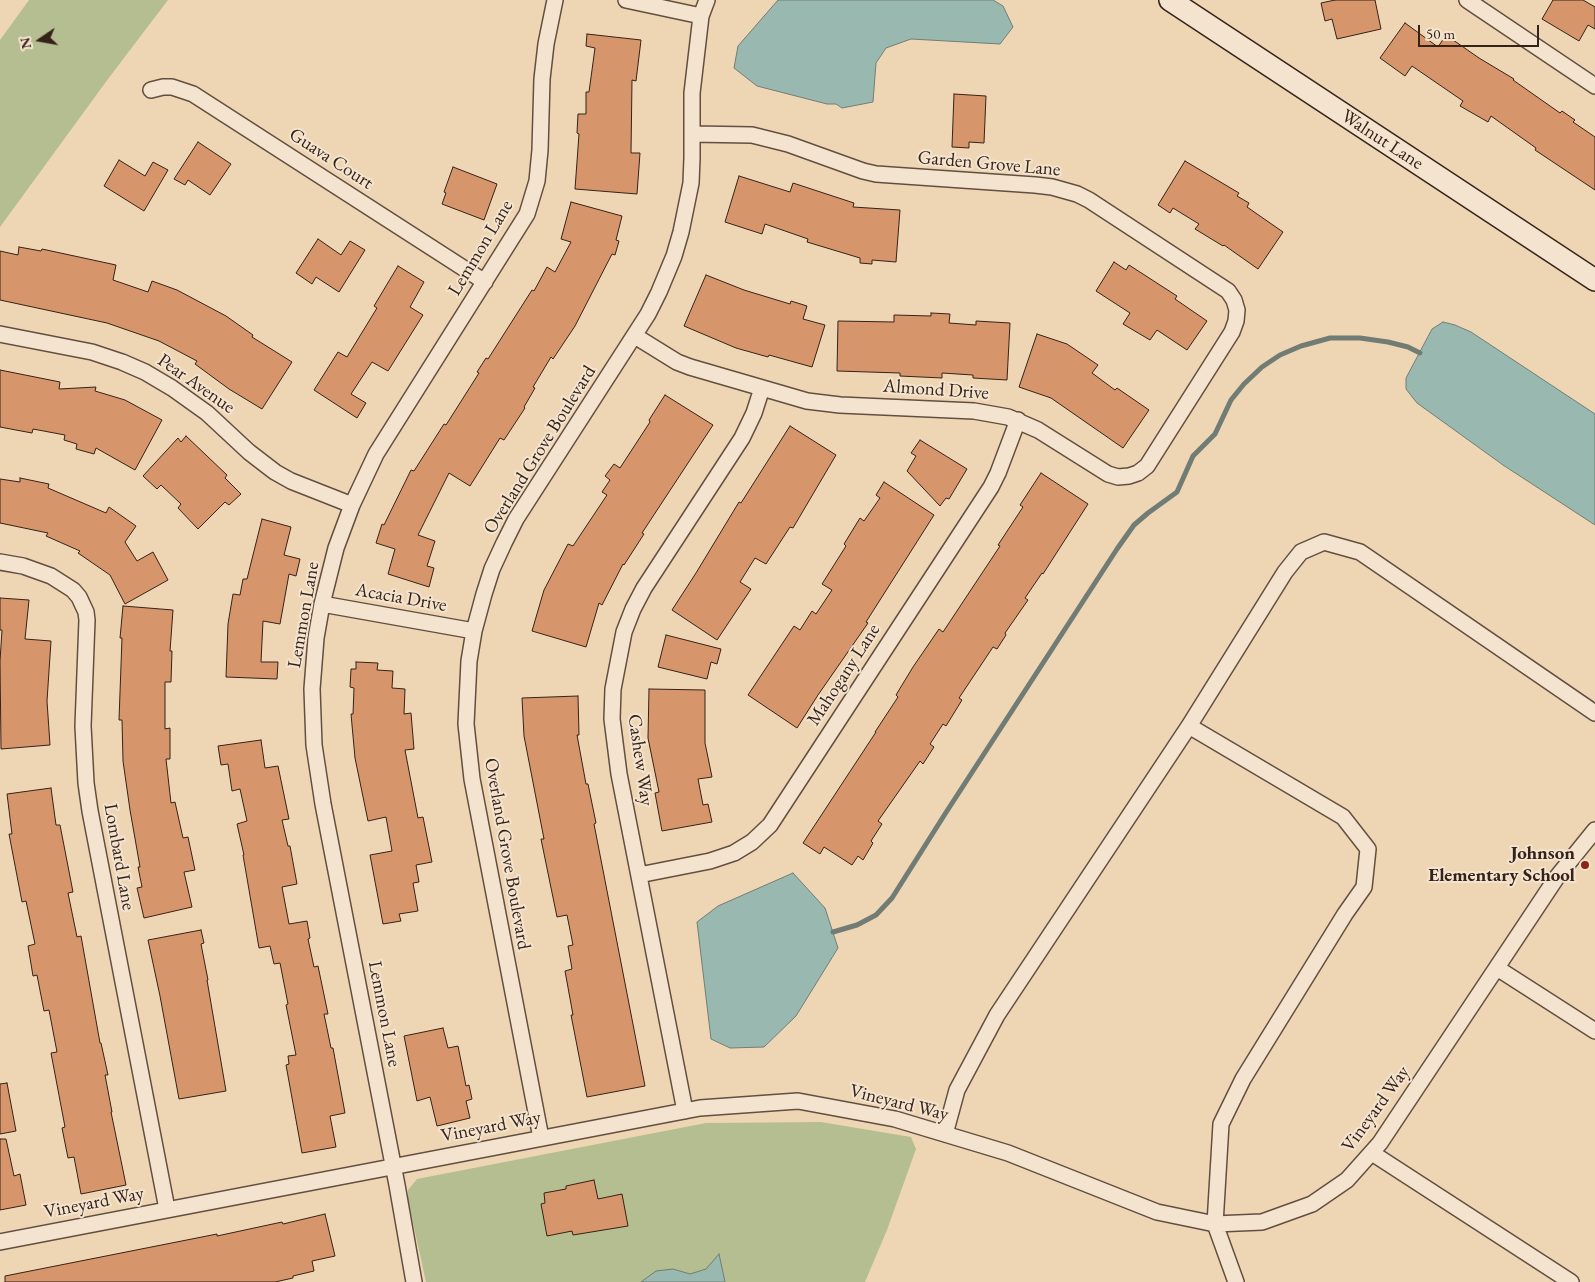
<!DOCTYPE html>
<style>
body{margin:0}
#map{position:relative;width:1595px;height:1282px;overflow:hidden;background:#eed6b5;font-family:"EB Garamond",serif}
canvas{display:block}
.north{position:absolute;left:15px;top:15px;width:50px;height:50px;-webkit-text-stroke:4px #f4e4cf;paint-order:stroke;rotate:258deg;font-size:14px;font-weight:700;line-height:20px;text-align:center;color:#352219}
.north::after{content:'';display:block;margin:auto;width:18px;height:22px;background:#352219;clip-path:polygon(50% 0,100% 100%,50% 72%,0 100%)}
.scale{position:absolute;left:1418px;top:25px;width:121px;height:22px;box-sizing:border-box;border:2px solid #352219;border-top:0;padding-left:6px;font-size:15px;line-height:18px;white-space:nowrap;color:#352219;-webkit-text-stroke:4px #f4e4cf;paint-order:stroke}
</style>
<div id="map">
<canvas width="1595" height="1282"></canvas>
<div class="north">N</div>
<div class="scale">50 m</div>
</div>
<script>
const c = document.querySelector('canvas').getContext('2d');
c.lineJoin = 'round';
function fillPath(path, color) {
  c.fillStyle = color;
  c.fill(path, 'evenodd');
}
function toPath(rows) {
  const path = new Path2D();
  for (const r of rows) {
    path.moveTo(r[0], r[1]);
    for (let i = 2; i < r.length; i += 2) path.lineTo(r[i], r[i + 1]);
  }
  return path;
}
function strokePath(path, color, width, dash) {
  c.strokeStyle = color;
  c.lineWidth = width;
  c.lineCap = dash ? 'butt' : 'round';
  c.setLineDash(dash || []);
  c.stroke(path);
}
function label(font, color, halo, rows, align = 'center') {
  c.font = font + ' "EB Garamond",serif';
  c.lineWidth = 4;
  c.setLineDash([]);
  c.textBaseline = 'middle';
  c.strokeStyle = halo;
  c.fillStyle = color;
  for (const [text, x, y, turn = 0] of rows) {
    c.save();
    c.translate(x, y);
    c.rotate((+turn || 0) * Math.PI / 180);
    c.textAlign = isNaN(turn) ? turn : align;
    if (halo) c.strokeText(text, 0, 0);
    c.fillText(text, 0, 0);
    c.restore();
  }
}
fillPath(toPath([
 [29,0,168,0,108,79,0,227,0,40],
 [821,1122,911,1137,916,1149,887,1230,865,1282,426,1282,408,1200,408,1190,417,1179,706,1123]
]), '#b5be90');
const water = toPath([
 [778,0,993,0,1003,6,1013,27,1000,44,911,39,886,48,876,63,873,102,842,108,836,104,827,104,757,86,734,68,738,46,778,0],
 [1443,322,1455,325,1471,332,1595,414,1595,525,1503,465,1417,403,1406,389,1406,378,1432,329,1443,322],
 [793,873,825,908,838,948,796,1016,764,1047,730,1048,711,1039,697,922,718,906,793,873],
 [719,1254,725,1282,641,1282,656,1271,673,1269,690,1274,706,1269,719,1254]
]);
fillPath(water, '#99b9b0');
strokePath(water, '#717d74', 1);
strokePath(toPath([
 [833,932,857,925,876,915,892,898,945,814,1117,549,1134,525,1148,513,1177,492,1193,456,1215,434,1231,400,1244,384,1262,367,1280,355,1301,346,1330,338,1360,338,1388,342,1408,347,1420,353]
]), '#717d74', 5);
const building = toPath([
 [1335,0,1375,0,1381,29,1337,39,1332,19,1325,21,1321,3,1335,0],
 [1553,0,1583,0,1595,7,1595,29,1588,25,1579,41,1542,19,1553,0],
 [1405,23,1438,47,1446,35,1479,58,1514,79,1513,80,1560,113,1562,111,1575,120,1573,122,1595,137,1595,190,1535,150,1536,148,1491,116,1488,122,1460,106,1463,101,1412,66,1405,76,1380,58,1405,23],
 [587,34,641,40,636,81,632,80,631,153,640,153,637,194,575,189,579,134,577,133,578,114,586,114,586,92,589,92,595,48,586,46,587,34],
 [954,94,986,96,984,143,969,142,969,148,952,147,954,94],
 [198,142,231,164,210,195,188,180,185,185,174,179,198,142],
 [119,160,145,176,153,162,168,170,144,211,104,186,119,160],
 [1185,161,1239,193,1237,196,1249,203,1247,207,1283,232,1258,269,1224,245,1223,246,1195,229,1199,224,1173,208,1170,213,1158,205,1185,161],
 [453,167,497,184,484,220,442,204,446,193,444,192,453,167],
 [739,176,790,192,793,183,854,203,853,207,900,210,896,262,872,260,872,264,860,263,860,258,807,242,808,239,765,224,762,234,725,222,739,176],
 [571,202,622,216,616,240,619,241,615,255,612,254,575,326,553,359,551,357,533,387,535,388,524,407,525,408,504,440,500,438,470,486,449,473,418,535,435,541,427,566,434,568,429,587,388,574,395,549,376,543,382,524,384,525,411,470,414,471,444,424,446,425,479,373,477,372,486,358,488,359,532,290,534,291,547,267,555,272,571,242,561,239,571,202],
 [318,239,341,255,350,241,365,250,339,292,316,277,312,284,296,273,318,239],
 [19,247,41,251,42,249,116,265,113,280,148,292,152,281,177,290,226,316,253,335,252,337,292,362,262,409,229,389,195,364,197,361,159,341,107,323,0,300,0,251,18,255,19,247],
 [1114,262,1126,270,1129,265,1177,296,1175,299,1207,321,1187,350,1157,330,1150,340,1123,324,1130,313,1096,291,1114,262],
 [398,266,424,282,410,307,423,315,388,371,372,362,351,394,366,403,357,418,314,390,338,352,347,357,377,308,374,306,398,266],
 [706,275,744,290,790,304,791,301,807,306,803,319,825,325,812,367,769,355,768,357,736,348,684,326,706,275],
 [931,313,950,314,949,323,976,325,976,321,1010,323,1007,380,973,378,973,375,942,373,942,378,900,376,900,373,837,371,838,321,894,322,894,315,931,316,931,313],
 [1037,334,1067,344,1098,365,1092,373,1115,390,1117,388,1149,410,1123,448,1051,398,1019,387,1037,334],
 [0,370,60,382,59,389,96,387,95,391,125,400,162,420,135,470,96,448,94,454,76,449,77,444,64,440,65,435,33,429,32,433,0,427,0,370],
 [665,395,713,425,642,533,644,534,624,565,623,564,602,605,599,603,586,647,532,631,544,590,568,544,573,546,607,495,602,492,610,480,605,476,614,464,620,468,650,422,649,420,665,395],
 [790,426,836,455,793,528,790,527,766,564,755,558,740,582,751,589,717,640,672,610,696,573,739,502,741,503,790,426],
 [186,436,227,475,225,478,241,494,229,505,225,502,198,529,178,508,181,504,161,485,157,489,143,476,178,438,181,442,186,436],
 [920,440,967,469,949,499,946,498,940,506,907,471,916,456,911,453,920,440],
 [1041,473,1088,504,1043,574,1042,573,1025,598,1028,600,1005,633,1006,635,997,649,993,647,959,698,962,700,946,726,943,724,930,744,934,747,923,764,920,761,878,821,882,824,871,841,873,843,863,860,858,856,852,865,824,847,820,854,803,843,876,732,875,732,898,697,896,695,913,667,939,629,943,632,1000,546,998,545,1023,507,1020,505,1041,473],
 [20,478,49,484,48,488,106,513,109,507,136,526,125,542,137,561,153,552,168,580,125,604,110,575,78,553,80,551,46,536,48,533,0,523,0,479,20,482,20,478],
 [884,482,934,515,866,622,868,623,818,695,797,728,748,695,794,626,800,630,812,611,816,614,832,590,822,584,846,546,844,544,860,518,864,521,880,498,876,495,884,482],
 [262,519,291,527,284,555,300,559,296,576,289,574,280,624,263,621,261,662,278,662,277,679,226,677,228,624,233,594,240,595,243,579,247,579,262,519],
 [0,598,29,600,25,639,51,641,47,701,50,745,1,749,0,661,2,630,0,630,0,598],
 [123,606,173,610,170,651,172,651,171,682,165,682,165,729,170,728,170,759,166,759,171,803,175,802,183,838,188,837,195,870,184,872,192,907,144,918,137,888,142,887,138,867,140,867,130,810,123,761,122,720,119,720,122,638,120,638,123,606],
 [666,635,721,649,717,664,711,662,707,679,658,667,666,635],
 [356,662,378,663,377,670,393,671,392,688,405,689,404,714,411,713,414,749,405,750,418,818,423,817,432,862,416,865,419,882,413,883,418,911,399,914,401,921,383,924,370,855,392,851,386,817,368,821,355,758,351,714,353,714,354,688,350,687,351,669,356,669,356,662],
 [649,689,705,690,705,743,712,777,698,779,703,805,708,804,712,822,662,831,655,793,659,792,648,738,649,689],
 [578,696,579,735,577,735,586,784,588,784,596,823,594,824,645,1086,587,1097,571,1015,573,1015,565,971,572,969,568,946,573,945,567,915,557,917,541,839,544,839,524,736,522,698,578,696],
 [261,740,265,768,278,766,289,819,282,820,288,846,290,846,297,884,282,887,289,924,307,921,310,938,308,939,314,967,318,966,328,1014,324,1014,331,1048,333,1048,345,1113,330,1116,336,1147,302,1153,286,1065,289,1064,288,1056,296,1055,286,1005,288,1004,280,963,274,964,270,946,259,948,243,855,244,855,237,824,247,821,240,789,232,791,228,764,221,765,218,746,261,740],
 [51,788,56,825,60,825,73,892,68,893,77,937,81,936,100,1043,101,1043,108,1075,105,1075,112,1112,111,1112,126,1185,81,1194,74,1157,68,1158,62,1128,65,1127,51,1053,57,1052,49,1010,44,1011,37,975,33,976,28,946,35,944,26,901,22,902,9,834,12,834,7,794,51,788],
 [201,930,204,943,201,944,208,980,207,980,226,1091,179,1099,160,996,148,940,201,930],
 [443,1028,448,1048,458,1046,466,1086,469,1085,472,1099,466,1101,470,1118,437,1126,430,1097,417,1101,404,1036,443,1028],
 [7,1083,16,1131,0,1134,0,1084,7,1083],
 [0,1139,6,1139,14,1176,20,1174,26,1205,0,1210,0,1139],
 [594,1180,598,1199,622,1194,628,1226,573,1235,572,1231,547,1236,541,1204,545,1203,544,1193,566,1189,566,1186,594,1180],
 [325,1214,335,1256,312,1261,314,1271,293,1276,293,1278,275,1282,5,1282,5,1276,217,1234,217,1236,282,1222,283,1224,325,1214]
]);
fillPath(building, '#d6956a');
strokePath(building, '#352219', 1);
const street = toPath([
 [626,0,701,16],
 [1467,0,1595,86],
 [151,90,163,87,172,87,193,94,485,282],
 [0,334,92,352,122,362,145,372,172,388,207,413,249,452,275,472,291,481,352,505],
 [635,336,677,362,690,367,807,401,840,405,974,411,1008,417,1038,430,1108,474,1118,477,1129,476,1138,473,1147,466,1232,332,1236,321,1237,310,1234,300,1228,291,1089,200,1077,194,1052,187,1035,185,876,174,863,171,788,144,752,135,692,134],
 [0,562,23,566,51,576,73,590,79,597,86,612,87,620,83,726,86,783,90,811,167,1209],
 [322,604,474,631],
 [1189,726,1343,817,1368,849,1364,887,1345,914,1243,1079,1221,1124,1215,1224,1236,1282],
 [639,875,710,861,734,853,752,842,770,825,991,487,998,473,1018,420],
 [1497,968,1595,1031],
 [685,1111,619,774,612,719,613,689,624,632,633,609,644,588,742,438,754,413,762,388],
 [945,1134,957,1090,997,1015,1189,726,1285,572,1301,552,1324,542,1360,552,1595,713],
 [541,1138,472,779,466,724,469,661,474,631,484,594,492,569,504,543,516,519,648,314,659,292,674,256,681,232,691,183,692,158,692,93,701,16,707,0],
 [1372,1153,1571,1282],
 [0,1242,700,1108,798,1101,895,1119,1008,1153,1157,1212,1215,1224,1262,1222,1312,1204,1347,1180,1380,1143,1557,877,1595,830],
 [414,1282,397,1185,323,804,314,745,312,689,316,638,322,604,336,548,352,505,376,454,527,214,537,181,540,150,542,79,546,44,555,0]
]);
const secondary = toPath([
 [1170,0,1595,280]
]);
strokePath(street, '#634f40', 18);
strokePath(secondary, '#352219', 24);
strokePath(street, '#f4e4cf', 15);
strokePath(secondary, '#f4e4cf', 21);
for (const [x, y, r, color] of [
 [1585,865,5,"#8f2418"]
]) {
  const dot = new Path2D();
  dot.arc(x, y, r, 0, 2 * Math.PI);
  c.fillStyle = color;
  c.fill(dot);
  strokePath(dot, '#f4e4cf', 2);
}
label('19px', '#352219', '#f4e4cf', [
 ["Walnut Lane",1382,140,33],
 ["Guava Court",331,159,33],
 ["Garden Grove Lane",989,164,5],
 ["Lemmon Lane",481,248,-59],
 ["Pear Avenue",196,384,35],
 ["Almond Drive",936,390,4],
 ["Overland Grove Boulevard",540,450,-58],
 ["Acacia Drive",401,598,10],
 ["Lemmon Lane",304,615,-80],
 ["Mahogany Lane",844,675,-57],
 ["Cashew Way",640,760,82],
 ["Overland Grove Boulevard",507,854,80],
 ["Lombard Lane",119,857,80],
 ["Lemmon Lane",384,1014,79],
 ["Vineyard Way",899,1103,14],
 ["Vineyard Way",1376,1109,-54],
 ["Vineyard Way",491,1127,-11],
 ["Vineyard Way",94,1203,-11]
]);
label('bold 19px', '#352219', '#f4e4cf', [
 ["Johnson",1575,854],
 ["Elementary School",1575,876]
], 'right');
</script>
